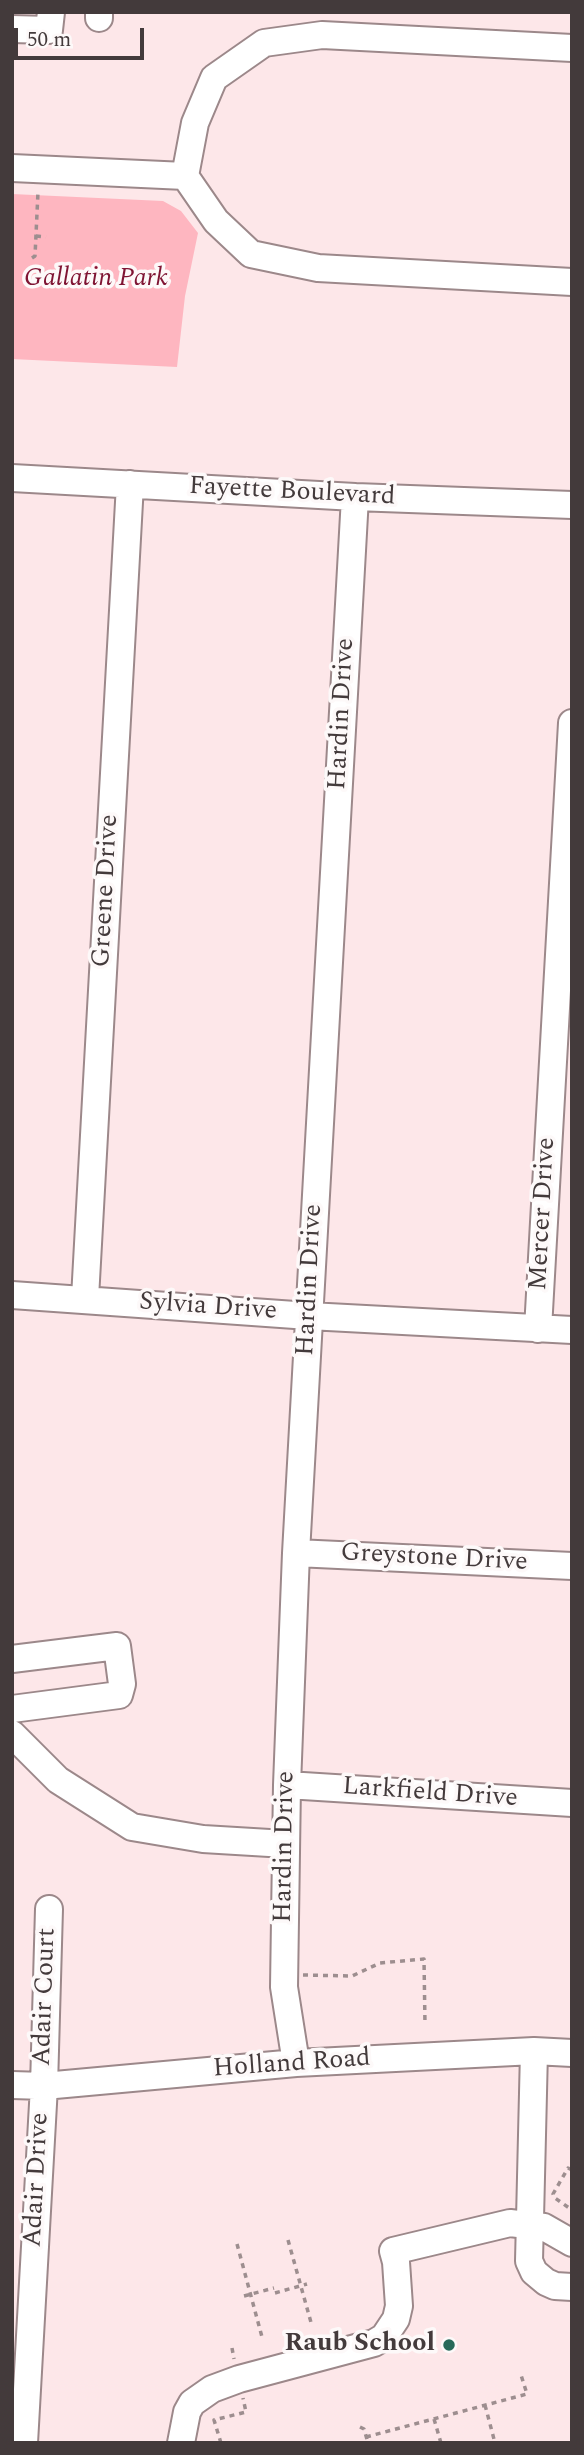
<!DOCTYPE html>
<style>
body{margin:0}
#map{position:relative;width:584px;height:2455px;overflow:hidden;background:#fde7e9;font-family:Spectral,serif}
canvas{display:block}
.frame{position:absolute;inset:0;border:14px solid #433a3b;pointer-events:none}
.scale{position:absolute;left:14px;top:28px;width:130px;height:32px;box-sizing:border-box;border:4px solid #433a3b;border-top:0;padding-left:9px;font-size:21px;line-height:24px;white-space:nowrap;color:#433a3b;-webkit-text-stroke:5px #fdf9f9;paint-order:stroke}
</style>
<div id="map">
<canvas width="584" height="2455"></canvas>
<div class="frame"></div>
<div class="scale">50 m</div>
</div>
<script>
const c = document.querySelector('canvas').getContext('2d');
c.lineJoin = 'round';
function fillPath(path, color) {
  c.fillStyle = color;
  c.fill(path, 'evenodd');
}
function toPath(rows) {
  const path = new Path2D();
  for (const r of rows) {
    path.moveTo(r[0], r[1]);
    for (let i = 2; i < r.length; i += 2) path.lineTo(r[i], r[i + 1]);
  }
  return path;
}
function strokePath(path, color, width, dash) {
  c.strokeStyle = color;
  c.lineWidth = width;
  c.lineCap = dash ? 'butt' : 'round';
  c.setLineDash(dash || []);
  c.stroke(path);
}
function label(font, color, halo, rows, align = 'center') {
  c.font = font + ' Spectral,serif';
  c.lineWidth = 7;
  c.setLineDash([]);
  c.textBaseline = 'middle';
  c.strokeStyle = halo;
  c.fillStyle = color;
  for (const [text, x, y, turn = 0] of rows) {
    c.save();
    c.translate(x, y);
    c.rotate((+turn || 0) * Math.PI / 180);
    c.textAlign = isNaN(turn) ? turn : align;
    if (halo) c.strokeText(text, 0, 0);
    c.fillText(text, 0, 0);
    c.restore();
  }
}
fillPath(toPath([
 [12,194,163,201,181,211,198,233,185,296,177,367,12,359]
]), '#feb6c0');
const minor = toPath([
 [99,18,99,12],
 [12,29,49,30,51,12],
 [12,168,185,176],
 [185,176,195,123,214,78,264,43,322,35,572,48],
 [185,176,216,221,251,254,318,268,572,282],
 [12,478,355,497,572,505],
 [12,1295,309,1316,572,1330],
 [85,1298,130,484],
 [538,1329,572,723],
 [296,1553,572,1566],
 [12,1659,117,1646,122,1684,119,1695,12,1709],
 [12,1734,58,1780,132,1827,203,1839,286,1844],
 [287,1785,572,1803],
 [534,2051,529,2261,534,2272,546,2282,555,2286,572,2287],
 [296,2063,284,1987,287,1785,296,1553,355,497],
 [12,2085,44,2086,296,2063,534,2051,572,2053],
 [24,2443,44,2086,49,1909],
 [181,2443,187,2412,192,2403,212,2389,239,2379,374,2343,384,2337,396,2319,399,2306,396,2262,393,2251,510,2223,544,2227,572,2243]
]);
strokePath(minor, '#9c888a', 30);
strokePath(toPath([
 [36,236,46,237],
 [32,258,35,256,38,192],
 [303,1975,352,1976,380,1963,424,1959,425,2025],
 [572,2170,568,2168,553,2194,555,2198,572,2210],
 [288,2240,312,2326],
 [237,2244,262,2337],
 [275,2293,307,2284],
 [244,2296,274,2288],
 [232,2348,234,2359],
 [485,2405,495,2443],
 [434,2419,441,2443],
 [360,2427,364,2429,368,2443],
 [366,2437,527,2394,521,2375],
 [221,2443,214,2420,246,2412,243,2398]
]), '#9d8e8f', 3.5, [5, 5]);
strokePath(minor, '#fff', 26);
for (const [x, y, r, color] of [
 [449,2345,7,"#276959"]
]) {
  const dot = new Path2D();
  dot.arc(x, y, r, 0, 2 * Math.PI);
  c.fillStyle = color;
  c.fill(dot);
  strokePath(dot, '#fdf9f9', 2.5);
}
label('italic 26px', '#7f1433', '#fdf9f9', [
 ["Gallatin Park",96,280]
]);
label('26px', '#433a3b', '#fdf9f9', [
 ["Fayette Boulevard",292,493,3],
 ["Hardin Drive",343,714,-87],
 ["Greene Drive",107,891,-87],
 ["Mercer Drive",544,1214,-87],
 ["Hardin Drive",311,1280,-87],
 ["Sylvia Drive",208,1308,4],
 ["Greystone Drive",434,1559,3],
 ["Larkfield Drive",430,1794,4],
 ["Hardin Drive",286,1847,-89],
 ["Adair Court",46,1997,-88],
 ["Holland Road",292,2065,-4],
 ["Adair Drive",38,2180,-87]
]);
label('bold 26px', '#433a3b', '#fdf9f9', [
 ["Raub School",435,2345]
], 'right');
</script>
